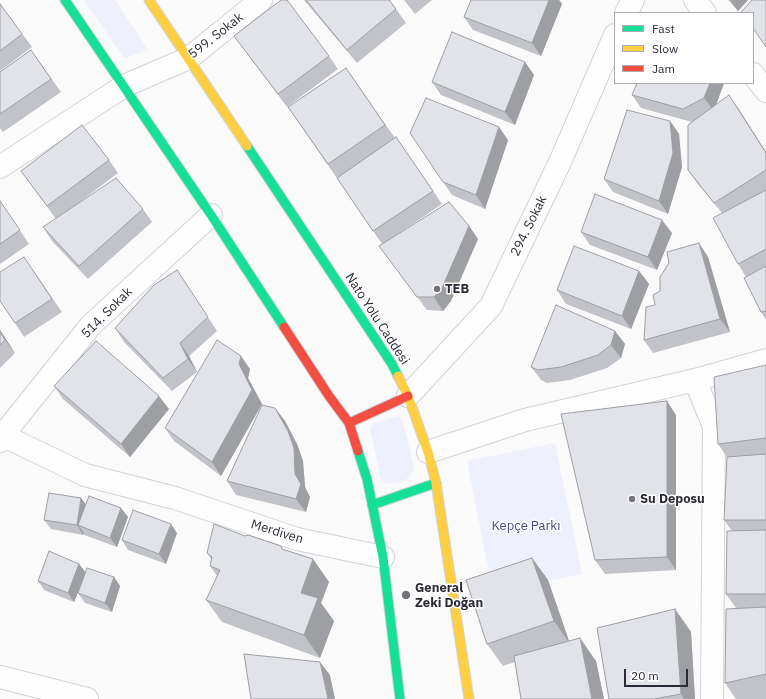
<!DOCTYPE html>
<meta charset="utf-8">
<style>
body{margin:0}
#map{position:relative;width:766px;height:699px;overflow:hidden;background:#fafafa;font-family:"IBM Plex Sans",sans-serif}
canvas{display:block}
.legend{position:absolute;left:614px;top:12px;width:140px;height:72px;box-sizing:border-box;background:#fff;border:1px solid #aaaaaf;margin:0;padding:5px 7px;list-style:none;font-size:12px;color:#2a2b36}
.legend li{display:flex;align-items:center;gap:8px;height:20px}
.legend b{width:20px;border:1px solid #aaaaaf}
.scale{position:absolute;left:624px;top:669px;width:64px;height:18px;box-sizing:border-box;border:2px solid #2a2b36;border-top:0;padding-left:5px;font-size:12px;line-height:14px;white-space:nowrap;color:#2a2b36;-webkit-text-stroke:3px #fff;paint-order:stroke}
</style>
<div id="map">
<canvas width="766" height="699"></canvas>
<ul class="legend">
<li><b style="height:5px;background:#16e098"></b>Fast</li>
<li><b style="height:5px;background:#ffcf43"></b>Slow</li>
<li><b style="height:5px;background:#f24e42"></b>Jam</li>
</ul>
<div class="scale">20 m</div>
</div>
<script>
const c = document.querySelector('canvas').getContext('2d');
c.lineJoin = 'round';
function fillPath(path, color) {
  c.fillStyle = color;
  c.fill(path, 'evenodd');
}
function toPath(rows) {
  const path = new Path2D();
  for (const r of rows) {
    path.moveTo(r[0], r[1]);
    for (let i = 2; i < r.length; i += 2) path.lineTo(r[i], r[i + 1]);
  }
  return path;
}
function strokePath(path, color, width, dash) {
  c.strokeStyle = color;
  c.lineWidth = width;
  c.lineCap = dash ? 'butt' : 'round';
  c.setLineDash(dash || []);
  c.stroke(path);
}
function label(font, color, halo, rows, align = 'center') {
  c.font = font + ' "IBM Plex Sans",sans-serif';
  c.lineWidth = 3;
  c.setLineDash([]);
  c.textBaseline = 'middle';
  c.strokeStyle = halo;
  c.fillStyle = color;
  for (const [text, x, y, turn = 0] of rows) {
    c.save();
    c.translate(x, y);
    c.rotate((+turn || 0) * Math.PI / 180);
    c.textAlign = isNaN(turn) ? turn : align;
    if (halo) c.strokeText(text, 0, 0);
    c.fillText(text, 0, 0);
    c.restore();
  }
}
fillPath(toPath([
 [84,0,115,0,148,50,124,58],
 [399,416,403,422,414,467,410,477,402,482,390,484,385,483,381,479,370,429,373,423],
 [555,443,582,574,493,592,467,461]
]), '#eef0fc');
const street = toPath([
 [695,0,705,13],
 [626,13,633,0],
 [753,74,766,91],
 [0,167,124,86,189,58,261,0],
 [695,380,714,427,712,699],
 [408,396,491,306,560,162,615,35],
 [0,434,85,475,175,498,297,539,383,557],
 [0,441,3,435,91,325,211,215],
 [428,452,525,420,695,380,766,360],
 [0,677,87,699]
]);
const fast = toPath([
 [65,0,211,215,284,327],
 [247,146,392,364,398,376],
 [358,451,367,479,383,557,400,699],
 [372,505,436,483]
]);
const slow = toPath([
 [149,0,247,146],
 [398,376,408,396,428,452,436,483,469,699]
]);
const jam = toPath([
 [284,327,329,396,349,423,358,451],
 [349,423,408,396]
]);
strokePath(street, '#d2d3d9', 24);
strokePath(fast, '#d2d3d9', 11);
strokePath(slow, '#d2d3d9', 11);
strokePath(jam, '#d2d3d9', 11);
strokePath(street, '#fefefe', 22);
strokePath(fast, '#16e098', 9);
strokePath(slow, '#ffcf43', 9);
strokePath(jam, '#f24e42', 9);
fillPath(toPath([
 [304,0,389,0,396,9,406,23,357,63],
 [404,0,432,0,415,14],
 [471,0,559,0,562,4,541,56,473,30,464,17],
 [728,0,748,0,738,11],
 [0,4,32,47,0,71],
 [234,36,329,56,338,69,287,107],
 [31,50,61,92,3,132,0,128,0,72],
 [525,62,534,75,515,125,441,95,432,82],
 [346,68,395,138,396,137,442,204,392,238,469,226,478,239,451,301,443,311,427,310,379,246,382,244,288,107],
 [637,83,724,83,716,104,738,108,766,152,766,320,761,312,746,277,738,264,722,213,697,183,688,170,692,122,641,108,632,95],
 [670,121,679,134,682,167,668,214,613,192,604,179],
 [508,140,485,209,452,195,443,182],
 [109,160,118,173,77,204,143,209,152,222,88,279,52,241,43,227,56,219,21,171],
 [0,201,29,244,0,264],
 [581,232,672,233,657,270,590,245],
 [708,257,730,332,653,353,644,340,655,305,660,291],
 [33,270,62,312,24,337,15,323],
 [177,270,217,331,189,356,197,372,172,391,124,342,115,328],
 [639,271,649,284,631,329,566,304,557,290],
 [0,330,15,353,0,368],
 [615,331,625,344,621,358,607,368,570,380,547,383,541,380,531,367],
 [766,365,766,699,736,699,725,683,736,608,726,594,732,531,724,520,727,457,718,444],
 [250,369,248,378,262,404,221,476,174,441,165,428],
 [54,386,169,409,130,457,63,399],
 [275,408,285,421,297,444,303,461,305,487,310,497,306,512,236,495,227,481],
 [676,415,676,570,605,574,595,560],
 [121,508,128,517,117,547,84,535,84,533,83,535,51,529,44,520],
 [177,533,166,564,128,550,122,540],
 [283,549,313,559,329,582,321,603,334,621,320,658,222,622,206,600,217,576,210,566,211,559,207,553],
 [532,558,548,580,569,641,596,661,604,699,521,699,515,662,503,666,487,644],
 [79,564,85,572,114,577,120,586,112,612,85,603,78,593,82,581,74,602,44,590,38,581],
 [675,609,691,632,695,699,609,699]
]), '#c2c3c8');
fillPath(toPath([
 [549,0,559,0,562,4,541,56,532,43],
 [730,0,748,0,738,11],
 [525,62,534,75,515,125,505,112],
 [710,83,724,83,714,111,704,98],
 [729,95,738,108,766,152,766,153],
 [670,121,679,134,682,167,668,214,659,201],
 [499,127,508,140,485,209,476,195],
 [662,220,672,233,657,270,648,257],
 [469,226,478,239,451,301,443,311,434,297],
 [699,243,708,257,730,332,720,319],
 [639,271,649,284,631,329,622,316],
 [0,330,15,353,5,340,0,332],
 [615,331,625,344,621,358,611,345],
 [180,343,189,356,197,372,188,359],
 [241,356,250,369,248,378,262,404,221,476,212,462,239,364],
 [159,396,169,409,130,457,121,444],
 [667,401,676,415,676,570,667,557],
 [275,408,285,421,297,444,303,461,305,487,310,497,306,512,296,499,295,474],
 [81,498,88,507,78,525,84,533,83,535,77,525],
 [121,508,128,517,117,547,110,538],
 [171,524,177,533,166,564,159,554],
 [532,558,548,580,570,644,554,621],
 [313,559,329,582,321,603,334,621,320,658,304,635,301,593],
 [79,564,86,573,74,602,68,593],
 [114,577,120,586,112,612,105,603],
 [675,609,691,632,695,699,684,699,681,694],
 [580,638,596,661,604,699,592,699],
 [320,662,330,675,335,699,328,699]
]), '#9e9fa3');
const building = toPath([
 [281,0,287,0,329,56,278,94,234,36,281,0],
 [306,0,389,0,396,9,347,50,306,0],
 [471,0,549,0,532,43,464,17,471,0],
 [752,0,766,0,766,47,753,28,753,13,743,13,742,11,752,0],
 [0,4,22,34,0,51,0,4],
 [452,32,525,62,505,112,432,82,452,32],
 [31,50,51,79,0,114,0,72,31,50],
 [346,68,385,125,328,164,288,107,346,68],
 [637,83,710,83,704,98,683,109,632,95,637,83],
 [729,95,766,153,766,170,714,203,688,170,688,125,729,95],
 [426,98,499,127,476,195,443,182,410,133,426,98],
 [627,110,670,121,673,153,659,201,604,179,627,110],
 [82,125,109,160,47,206,21,171,82,125],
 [396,137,433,191,373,231,337,178,396,137],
 [116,178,143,209,79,266,43,227,116,178],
 [766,190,766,249,738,264,713,218,766,190],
 [595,194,662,220,648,257,581,232,595,194],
 [0,201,20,230,0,244,0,201],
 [449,202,469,226,442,288,434,297,417,297,379,246,449,202],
 [699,243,720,319,644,340,646,307,655,305,653,295,660,291,660,277,669,263,667,252,699,243],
 [574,246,639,271,622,316,557,290,574,246],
 [24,257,52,299,15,323,0,301,0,272,24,257],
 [766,266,766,311,761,312,744,278,766,266],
 [177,270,208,317,180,343,188,359,163,378,115,328,154,285,177,270],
 [556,305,615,331,611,345,598,355,561,367,538,370,531,367,556,305],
 [0,332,5,340,0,345,0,332],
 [217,340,241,356,239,364,252,390,212,462,165,428,217,340],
 [96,341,159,396,121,444,54,386,96,341],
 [766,365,766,438,718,444,714,377,766,365],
 [667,401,667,557,595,560,561,414,667,401],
 [262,405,275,408,288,431,294,448,295,474,301,484,296,499,227,481,262,405],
 [766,454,766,520,724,520,727,457,766,454],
 [49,493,81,498,77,525,44,520,49,493],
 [89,496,121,508,110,538,78,525,89,496],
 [133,510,171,524,159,554,122,540,133,510],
 [214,524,245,536,248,535,281,546,282,549,313,559,301,593,318,598,304,635,206,600,220,570,210,566,212,557,207,553,214,524],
 [766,530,766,594,726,594,727,531,766,530],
 [49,551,79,564,68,593,38,581,49,551],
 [532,558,554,621,487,644,466,580,532,558],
 [87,568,114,577,105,603,78,593,87,568],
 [766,607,766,674,725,683,726,609,766,607],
 [675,609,681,694,654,699,609,699,597,628,675,609],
 [580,638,592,699,521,699,514,656,580,638],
 [244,654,320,662,328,699,251,699,244,654]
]);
fillPath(building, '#e2e3e9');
strokePath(building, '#9e9fa3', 1);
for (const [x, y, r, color] of [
 [437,289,4,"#73737b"],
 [632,499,4,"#73737b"],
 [406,595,5,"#73737b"]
]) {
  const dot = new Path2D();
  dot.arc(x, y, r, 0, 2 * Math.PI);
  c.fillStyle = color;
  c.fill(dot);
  strokePath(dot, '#fff', 1.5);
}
label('13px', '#2a2b36', '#fff', [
 ["599. Sokak",216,36,-38],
 ["294. Sokak",529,226,-64],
 ["514. Sokak",107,313,-45],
 ["Nato Yolu Caddesi",377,319,57],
 ["Merdiven",277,532,17]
]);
label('bold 13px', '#2a2b36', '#fff', [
 ["TEB",445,289],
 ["Su Deposu",640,499],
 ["General",415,588],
 ["Zeki Doğan",415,603]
], 'left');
label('13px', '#474689', '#fff', [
 ["Kepçe Parkı",526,526]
]);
</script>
